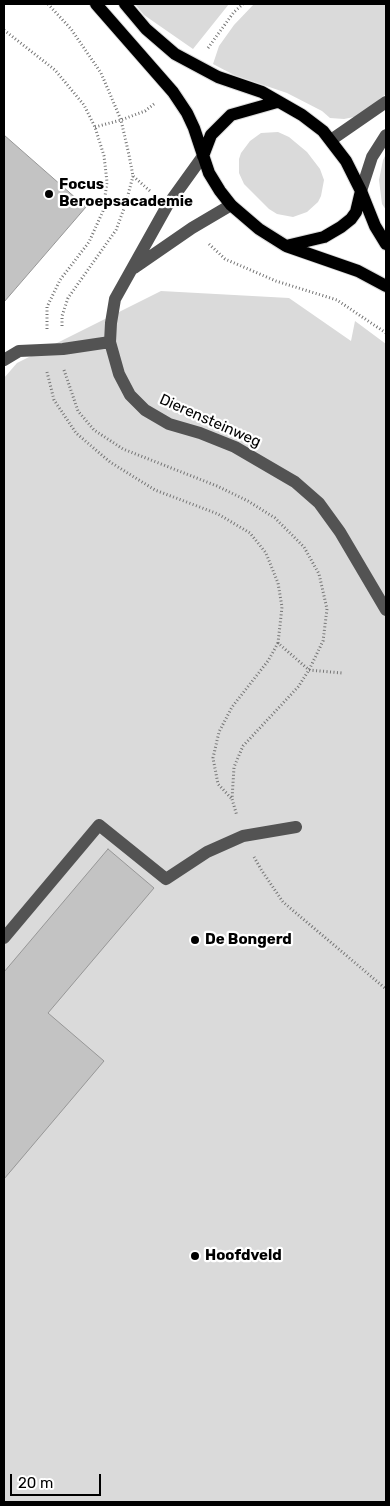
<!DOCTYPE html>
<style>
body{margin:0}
#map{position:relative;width:390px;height:1506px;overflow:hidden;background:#fff;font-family:Rubik,sans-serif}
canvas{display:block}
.frame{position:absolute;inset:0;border:5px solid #000;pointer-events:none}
.scale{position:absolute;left:10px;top:1474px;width:91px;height:22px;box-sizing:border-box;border:2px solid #000;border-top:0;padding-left:6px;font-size:15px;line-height:18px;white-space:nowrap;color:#000;-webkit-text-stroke:4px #fff;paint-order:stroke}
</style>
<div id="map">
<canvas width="390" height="1506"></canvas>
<div class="frame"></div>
<div class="scale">20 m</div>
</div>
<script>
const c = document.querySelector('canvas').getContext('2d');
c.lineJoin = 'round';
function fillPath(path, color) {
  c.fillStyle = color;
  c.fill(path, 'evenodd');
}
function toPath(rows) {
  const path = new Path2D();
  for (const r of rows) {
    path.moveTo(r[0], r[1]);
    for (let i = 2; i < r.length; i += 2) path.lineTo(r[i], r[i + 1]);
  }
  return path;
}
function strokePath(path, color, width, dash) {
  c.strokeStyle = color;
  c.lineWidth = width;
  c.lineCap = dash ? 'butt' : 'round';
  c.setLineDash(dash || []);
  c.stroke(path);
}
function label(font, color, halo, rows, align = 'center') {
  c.font = font + ' Rubik,sans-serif';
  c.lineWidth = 4.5;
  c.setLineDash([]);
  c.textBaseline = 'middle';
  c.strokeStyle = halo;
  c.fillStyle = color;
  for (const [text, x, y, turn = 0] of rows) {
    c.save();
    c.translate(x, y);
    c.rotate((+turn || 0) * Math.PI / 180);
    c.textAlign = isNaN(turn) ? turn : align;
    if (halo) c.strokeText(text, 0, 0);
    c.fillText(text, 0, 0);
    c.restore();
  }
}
fillPath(toPath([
 [135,4,229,4,193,49,144,15],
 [254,4,386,4,386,94,359,116,344,119,330,118,322,111,287,93,234,75,213,64,219,46,234,25],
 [278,132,289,137,307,152,320,169,324,180,321,196,318,202,307,212,293,217,277,214,269,209,244,184,239,173,239,159,241,153,250,141,261,133],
 [386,154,386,210,382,204,379,180,383,160],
 [161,291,289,298,351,341,355,321,386,344,386,1502,4,1502,4,378,17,363]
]), '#dadada');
const building = toPath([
 [4,135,86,207,4,302,4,135],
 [108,849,154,888,48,1013,104,1061,4,1179,4,972,108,849]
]);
fillPath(building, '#c3c3c3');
strokePath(building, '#979797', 1);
const major = toPath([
 [96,4,173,92,187,113,194,128,209,173,220,191,231,205,259,229,286,246,358,271,386,286],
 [125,4,146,29,175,54,218,77,262,92,302,115,323,131,346,161,361,191,375,226,386,244],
 [203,156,211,135,231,115,277,102],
 [286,246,324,237,341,227,351,219,356,212,361,191]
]);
strokePath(major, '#dbdbdb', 14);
strokePath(toPath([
 [48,4,71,29,101,73,121,120,129,155,133,176,150,191],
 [4,30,55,70,84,105,95,127,104,156,107,182,103,211,89,242,60,280,47,307,47,329],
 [208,48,234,12,243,4],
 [95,127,121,120,145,111,154,104],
 [209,244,225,259,276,281,337,300,386,333],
 [62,326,62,316,68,298,116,230,125,206,133,176],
 [64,370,78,411,94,430,123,449,217,486,248,501,275,518,304,547,319,574,327,609,323,641,309,670,298,687,243,746,234,767,232,799,237,816],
 [47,372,54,400,76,433,110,462,155,490,218,514,250,533,266,553,278,583,282,607,278,643,309,670,342,673],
 [231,798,218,784,213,758,219,732,232,707,268,661,278,643],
 [254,857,262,871,283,902,386,989]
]), '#757575', 3, [1, 2.5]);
strokePath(toPath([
 [331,140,386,102],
 [203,156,167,206,115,299,111,323,110,342,119,374,130,395,145,410,169,424,200,433,235,447,295,482,319,503,340,532,386,610],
 [361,191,372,157,386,135],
 [134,268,192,228,231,205],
 [4,360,19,351,63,349,110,342],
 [4,938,99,825,166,879,207,852,243,836,296,827]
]), '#535353', 12);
strokePath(major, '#000', 12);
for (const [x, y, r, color] of [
 [49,194,5,"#000"],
 [195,940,5,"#000"],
 [195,1256,5,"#000"]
]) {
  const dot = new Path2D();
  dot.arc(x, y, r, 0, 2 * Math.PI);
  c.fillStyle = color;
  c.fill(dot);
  strokePath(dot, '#fff', 2);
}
label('bold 15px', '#000', '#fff', [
 ["Focus",59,185],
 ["Beroepsacademie",59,202],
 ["De Bongerd",205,940],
 ["Hoofdveld",205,1256]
], 'left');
label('15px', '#000', '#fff', [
 ["Dierensteinweg",210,421,24]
]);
</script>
